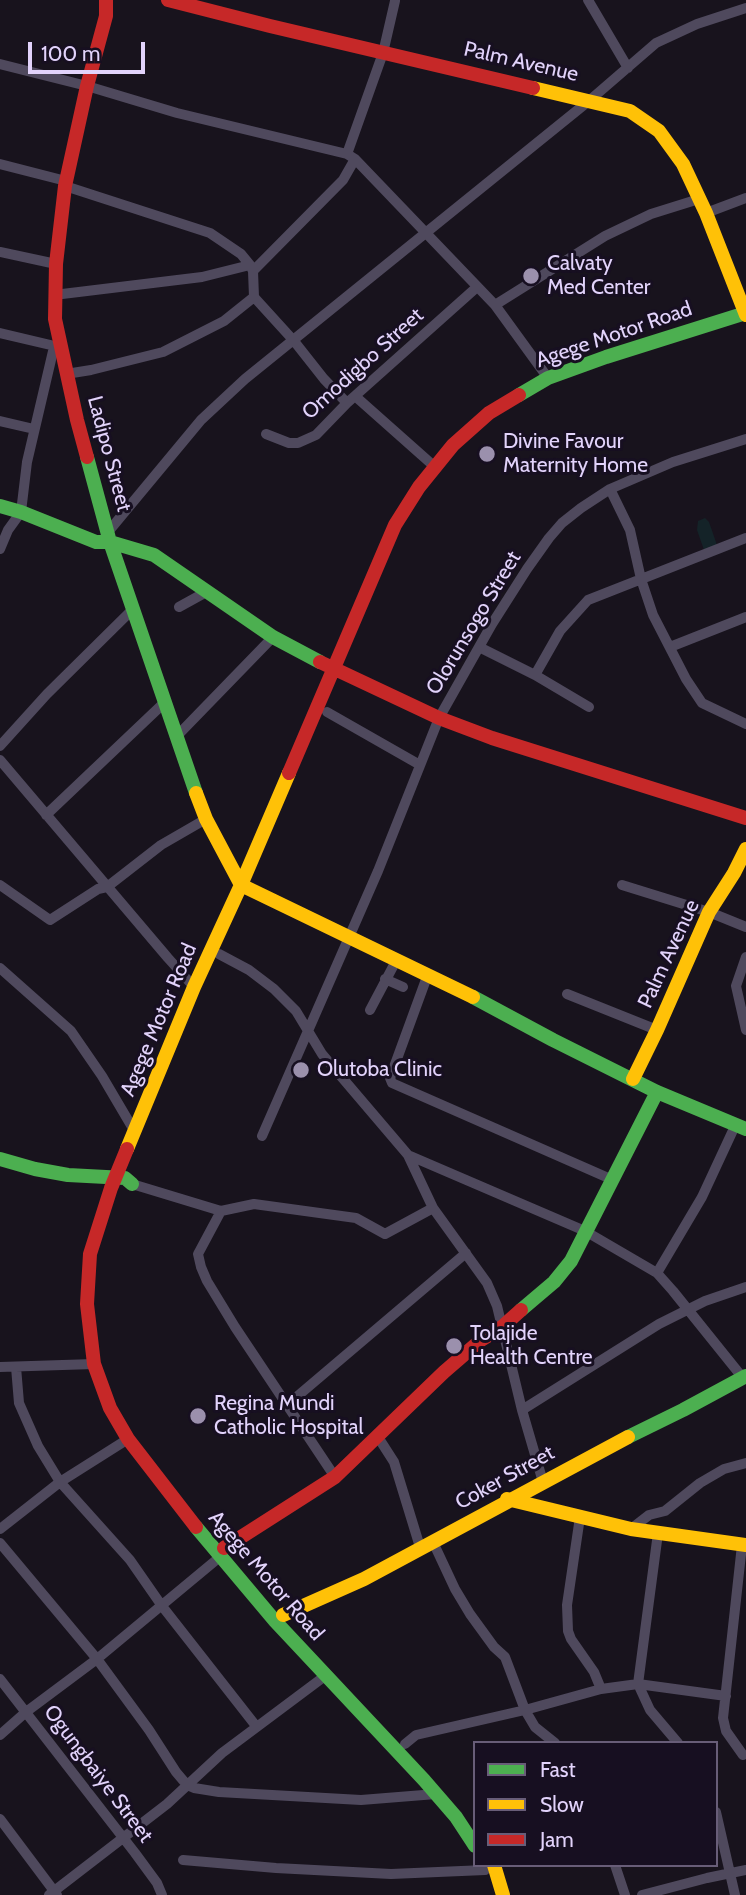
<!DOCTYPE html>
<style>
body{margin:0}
#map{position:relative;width:746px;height:1895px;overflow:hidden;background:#18131d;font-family:Cabin,sans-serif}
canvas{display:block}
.legend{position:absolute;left:473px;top:1741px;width:245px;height:126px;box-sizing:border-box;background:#170f21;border:2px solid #685d78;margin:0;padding:9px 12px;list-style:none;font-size:21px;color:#e2d3fb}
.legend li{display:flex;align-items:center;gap:14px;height:35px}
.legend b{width:35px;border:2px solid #685d78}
.scale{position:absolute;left:28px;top:42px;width:117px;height:32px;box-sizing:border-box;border:4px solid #e2d3fb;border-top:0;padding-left:9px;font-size:21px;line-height:24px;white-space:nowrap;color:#e2d3fb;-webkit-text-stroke:5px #170f21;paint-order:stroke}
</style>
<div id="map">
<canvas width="746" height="1895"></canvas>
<ul class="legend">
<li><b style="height:9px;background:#4caf50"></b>Fast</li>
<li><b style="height:9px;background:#ffc107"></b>Slow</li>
<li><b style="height:9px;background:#c62828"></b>Jam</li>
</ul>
<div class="scale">100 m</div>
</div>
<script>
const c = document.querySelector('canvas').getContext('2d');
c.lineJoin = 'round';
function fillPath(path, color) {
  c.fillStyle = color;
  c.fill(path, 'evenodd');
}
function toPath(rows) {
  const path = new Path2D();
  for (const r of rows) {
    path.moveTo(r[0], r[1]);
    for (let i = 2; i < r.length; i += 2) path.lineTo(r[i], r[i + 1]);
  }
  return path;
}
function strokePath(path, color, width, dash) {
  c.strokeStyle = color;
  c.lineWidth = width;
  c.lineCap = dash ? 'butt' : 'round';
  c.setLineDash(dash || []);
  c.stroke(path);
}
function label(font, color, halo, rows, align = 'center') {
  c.font = font + ' Cabin,sans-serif';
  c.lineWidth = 6;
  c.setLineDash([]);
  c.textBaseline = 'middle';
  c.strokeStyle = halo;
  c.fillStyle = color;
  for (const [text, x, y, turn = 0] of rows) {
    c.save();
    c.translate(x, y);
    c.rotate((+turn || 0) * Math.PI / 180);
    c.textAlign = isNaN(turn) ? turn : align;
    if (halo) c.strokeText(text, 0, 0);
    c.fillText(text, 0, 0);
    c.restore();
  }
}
fillPath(toPath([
 [705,518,709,522,717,545,704,550,697,530,698,521]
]), '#142328');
strokePath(toPath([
 [588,0,628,68],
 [0,64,87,86,177,113,347,154,355,159,495,305,548,378],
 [347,154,383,53,395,1],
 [0,164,66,181],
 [65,186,210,233,241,254,250,265,253,271,254,297,294,341,324,379,347,403],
 [706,213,746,198],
 [0,252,56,264],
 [253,271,343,180,355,159],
 [54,295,202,277,250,265],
 [495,305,605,236,651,214,699,199],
 [0,333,59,347],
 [66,374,91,370,163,352,224,321,254,297],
 [355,396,435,467],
 [0,421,34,429],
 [266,434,289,443,298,443,316,435,347,403,477,287],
 [610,489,630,530,641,579,653,615,686,679,702,703,746,724],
 [108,532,201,420,245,379,590,100,656,43,697,24,746,8],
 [0,549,8,530,21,512,27,462,54,347],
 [179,607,208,591],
 [479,647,535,675,589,707],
 [670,647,746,617],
 [535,675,560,631,588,600,746,538],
 [327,712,420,765],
 [176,737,273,637],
 [0,746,47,694,133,609],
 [0,760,168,958,194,987],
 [46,815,165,702],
 [0,885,50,920,98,889,107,887,161,845,206,819],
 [622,885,709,912,746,927],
 [219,954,249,970,274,989,296,1011,322,1054,408,1155,433,1208,487,1283,497,1306,522,1410,543,1482],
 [746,957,736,986,746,1030],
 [0,968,71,1031,102,1076,135,1132],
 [428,974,390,1078,392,1083,613,1180],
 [385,979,403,987],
 [567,994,657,1030],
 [370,1010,397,959],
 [262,1136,378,871,439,718,492,624,527,569,549,538,562,523,581,508,610,489,673,462,746,439],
 [408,1155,585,1231,657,1273,673,1291,743,1378],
 [132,1184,221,1211,254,1204,356,1218,385,1234,433,1208],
 [221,1211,198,1254,201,1267,207,1281,235,1327,335,1477],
 [657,1273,702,1197,735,1126],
 [0,1367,94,1364],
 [16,1367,19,1403,38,1446,60,1482,130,1560,162,1606,256,1726],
 [287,1405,466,1253],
 [522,1410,659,1324,705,1301,746,1287],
 [378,1437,394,1462,420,1547],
 [580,1517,567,1605,568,1631,571,1639,594,1672,601,1689],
 [0,1529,60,1482,128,1439],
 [631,1529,649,1515,665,1511,700,1483,724,1469,746,1463],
 [658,1533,638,1684,650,1710,678,1743],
 [433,1542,455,1589,470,1614,494,1647,505,1657,525,1710,535,1727,555,1743],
 [0,1543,97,1659,149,1730,176,1772,187,1785,194,1788,219,1792,361,1800,436,1794],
 [742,1545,723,1718,726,1731,743,1755],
 [0,1679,135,1853,157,1883,162,1895],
 [0,1735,26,1712,97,1659,221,1556],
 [405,1744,416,1735,525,1710,601,1689,638,1684,726,1696],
 [716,1812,735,1895],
 [0,1819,57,1895],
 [183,1860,276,1868,391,1874,485,1870],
 [615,1865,625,1895],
 [49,1895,167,1804,222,1753,325,1676],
 [642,1895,707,1878,746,1870]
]), '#4f495d', 10);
strokePath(toPath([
 [519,395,548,378,606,357,746,313],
 [87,457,110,542,196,793],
 [0,506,21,512,96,542,110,542,154,555,273,637,320,662],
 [473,997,553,1040,657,1092,746,1129],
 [0,1159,35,1169,68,1175,125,1178,132,1184],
 [521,1310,554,1282,571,1261,657,1092],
 [628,1437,683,1410,746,1376],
 [196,1527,275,1621,424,1780,456,1817,475,1846]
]), '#4caf50', 14);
strokePath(toPath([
 [533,88,630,111,659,131,683,164,706,213,746,315],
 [196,793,206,819,241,885,473,997],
 [633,1079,657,1030,709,912,734,873,746,849],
 [127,1149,194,987,241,885,289,773],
 [507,1499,631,1529,746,1545],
 [283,1615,364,1579,628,1437],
 [494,1865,503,1895]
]), '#ffc107', 14);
strokePath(toPath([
 [168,0,270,26,533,88],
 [87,457,77,420,55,319,56,264,65,186,87,86,106,16,106,0],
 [320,662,439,718,492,738,746,818],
 [289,773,395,525,419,487,453,445,489,413,519,395],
 [127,1149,111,1188,90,1254,87,1304,94,1364,110,1408,128,1439,196,1527],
 [224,1548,335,1477,444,1372,481,1340,502,1327,521,1310]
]), '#c62828', 14);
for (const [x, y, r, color] of [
 [531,276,9,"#9b90ad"],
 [487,454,9,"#9b90ad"],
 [301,1070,9,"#9b90ad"],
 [454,1346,9,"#9b90ad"],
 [198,1416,9,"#9b90ad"]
]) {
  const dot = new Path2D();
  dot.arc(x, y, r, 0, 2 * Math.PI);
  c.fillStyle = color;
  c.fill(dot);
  strokePath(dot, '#170f21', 2.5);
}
label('21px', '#e2d3fb', '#170f21', [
 ["Palm Avenue",521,62,13],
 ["Agege Motor Road",614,335,-19],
 ["Omodigbo Street",363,364,-42],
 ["Ladipo Street",109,454,75],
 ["Olorunsogo Street",474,623,-59],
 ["Palm Avenue",669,954,-65],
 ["Agege Motor Road",159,1020,-67],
 ["Coker Street",505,1478,-29],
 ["Agege Motor Road",266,1576,49],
 ["Ogungbaiye Street",98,1774,53]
]);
label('21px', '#e2d3fb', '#170f21', [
 ["Calvaty",547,264],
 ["Med Center",547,288],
 ["Divine Favour",503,442],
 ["Maternity Home",503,466],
 ["Olutoba Clinic",317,1070],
 ["Tolajide",470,1334],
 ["Health Centre",470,1358],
 ["Regina Mundi",214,1404],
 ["Catholic Hospital",214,1428]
], 'left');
</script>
